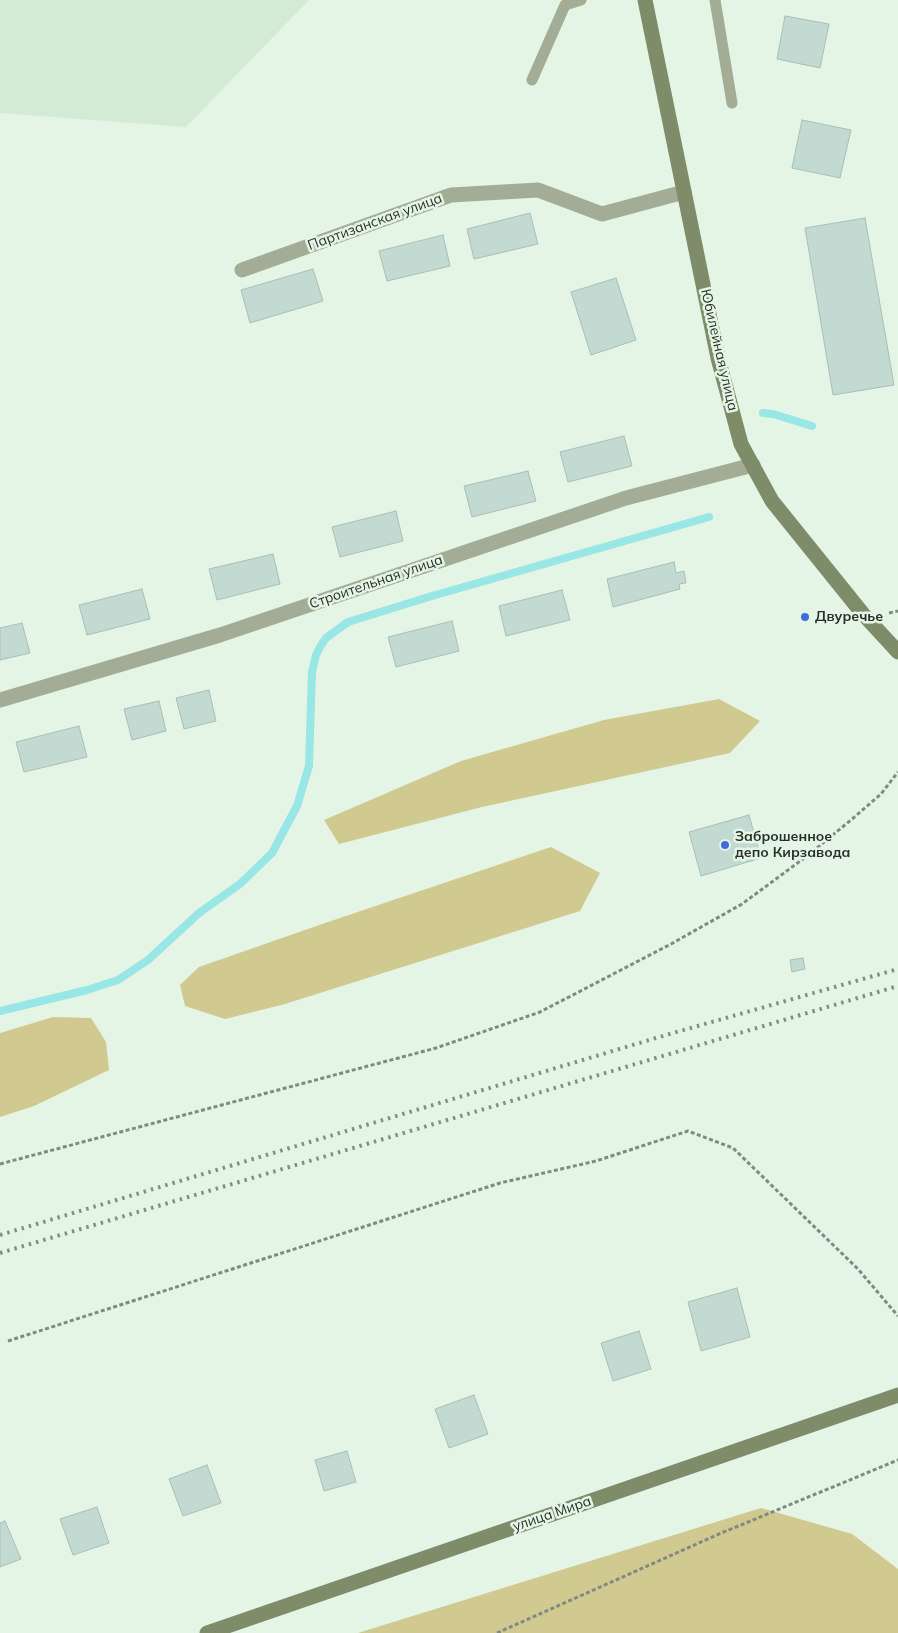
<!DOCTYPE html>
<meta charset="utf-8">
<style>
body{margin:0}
canvas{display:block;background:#e4f5e6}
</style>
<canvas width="898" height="1633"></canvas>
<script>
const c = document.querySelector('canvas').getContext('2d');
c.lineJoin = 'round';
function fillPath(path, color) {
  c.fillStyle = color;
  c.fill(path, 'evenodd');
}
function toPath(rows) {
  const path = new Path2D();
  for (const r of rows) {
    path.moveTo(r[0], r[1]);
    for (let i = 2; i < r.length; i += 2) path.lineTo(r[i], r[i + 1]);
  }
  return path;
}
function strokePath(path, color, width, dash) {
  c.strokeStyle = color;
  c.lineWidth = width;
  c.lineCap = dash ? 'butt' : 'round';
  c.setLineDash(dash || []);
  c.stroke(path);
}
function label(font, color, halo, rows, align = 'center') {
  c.font = font + ' Mulish,sans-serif';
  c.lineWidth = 5;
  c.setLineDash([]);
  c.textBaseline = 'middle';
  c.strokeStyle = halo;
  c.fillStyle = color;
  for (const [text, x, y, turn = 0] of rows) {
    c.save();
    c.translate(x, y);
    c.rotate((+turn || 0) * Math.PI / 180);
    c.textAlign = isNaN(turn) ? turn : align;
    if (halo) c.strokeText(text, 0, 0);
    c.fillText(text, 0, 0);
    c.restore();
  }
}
fillPath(toPath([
 [0,0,309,0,186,127,0,113]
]), '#d3ead5');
fillPath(toPath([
 [719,699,760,721,730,753,482,807,339,844,324,820,461,761,604,720],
 [551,847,600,873,580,911,285,1004,225,1019,185,1006,180,985,199,967,325,923],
 [53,1017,91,1018,106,1042,109,1070,34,1106,0,1117,0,1033],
 [761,1508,852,1534,898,1569,898,1633,358,1633]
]), '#d0c990');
strokePath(toPath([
 [763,413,773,414,812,426],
 [0,1011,87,990,118,980,148,960,199,913,240,884,272,853,297,806,309,766,312,672,316,655,320,647,326,638,348,622,432,596,709,517]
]), '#98e6e6', 8);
const building = toPath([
 [785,16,829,24,820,68,777,59,785,16],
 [802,120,851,130,840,178,792,168,802,120],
 [530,213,538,244,474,259,467,229,530,213],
 [865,218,894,385,833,395,805,228,865,218],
 [443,235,450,266,387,281,379,251,443,235],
 [313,269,323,301,250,323,241,290,313,269],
 [616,278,636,340,591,355,571,292,616,278],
 [624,436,632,466,568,482,560,452,624,436],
 [528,471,536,501,472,517,464,486,528,471],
 [396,511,403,541,340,557,332,527,396,511],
 [273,554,280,584,217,600,209,569,273,554],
 [674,562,676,573,684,571,686,583,679,584,680,589,613,607,607,579,674,562],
 [142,589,150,619,87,635,79,605,142,589],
 [562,590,570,620,506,636,499,606,562,590],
 [452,621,459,651,396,667,388,637,452,621],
 [22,623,30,653,0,660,0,628,22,623],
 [209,690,216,721,184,729,176,698,209,690],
 [159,701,166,731,132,740,124,709,159,701],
 [79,726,87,757,24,772,16,742,79,726],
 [749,815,761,858,701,876,689,832,749,815],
 [803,958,805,969,792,972,790,960,803,958],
 [737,1288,750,1337,701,1351,688,1302,737,1288],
 [639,1331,651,1369,613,1381,601,1343,639,1331],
 [474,1395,488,1434,449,1448,435,1409,474,1395],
 [347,1451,356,1482,324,1491,315,1460,347,1451],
 [207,1465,221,1503,183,1516,169,1479,207,1465],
 [97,1507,109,1543,73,1555,60,1519,97,1507],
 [5,1521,21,1559,0,1567,0,1523,5,1521]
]);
fillPath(building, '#c3dad2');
strokePath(building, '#a8bfb7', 1);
strokePath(toPath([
 [889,613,898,611],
 [0,1164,436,1048,540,1012,671,944,742,904,807,856,851,820,881,794,898,772],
 [8,1341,500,1183,596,1161,688,1131,733,1148,858,1269,898,1316],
 [497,1633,719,1534,898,1460]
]), '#7f8b81', 3, [4, 2.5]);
strokePath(toPath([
 [715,0,732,103],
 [532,80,565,5,581,0]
]), '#a3ad95', 11);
strokePath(toPath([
 [242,270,451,195,538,190,602,214,684,192],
 [0,700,220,635,626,498,753,465]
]), '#a3ad95', 15);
strokePath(toPath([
 [645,0,718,358,741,444,772,501,863,614,898,652],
 [207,1633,898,1395]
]), '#7e8c69', 15);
strokePath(toPath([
 [0,1235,666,1035,898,969],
 [0,1253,898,986]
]), '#838f85', 4, [2.5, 5]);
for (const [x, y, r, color] of [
 [805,617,5,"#426cdd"],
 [725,845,5,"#426cdd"]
]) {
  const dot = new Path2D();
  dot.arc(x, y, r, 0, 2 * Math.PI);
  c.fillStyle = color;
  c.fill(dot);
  strokePath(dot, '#e4f5e6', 2);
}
label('14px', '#29302a', '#e4f5e6', [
 ["Партизанская улица",375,222,-20],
 ["Юбилейная улица",719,350,77],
 ["Строительная улица",376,582,-19],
 ["улица Мира",552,1514,-19]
]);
label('bold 14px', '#29302a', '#e4f5e6', [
 ["Двуречье",815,617],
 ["Заброшенное",735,837],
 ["депо Кирзавода",735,853]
], 'left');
</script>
